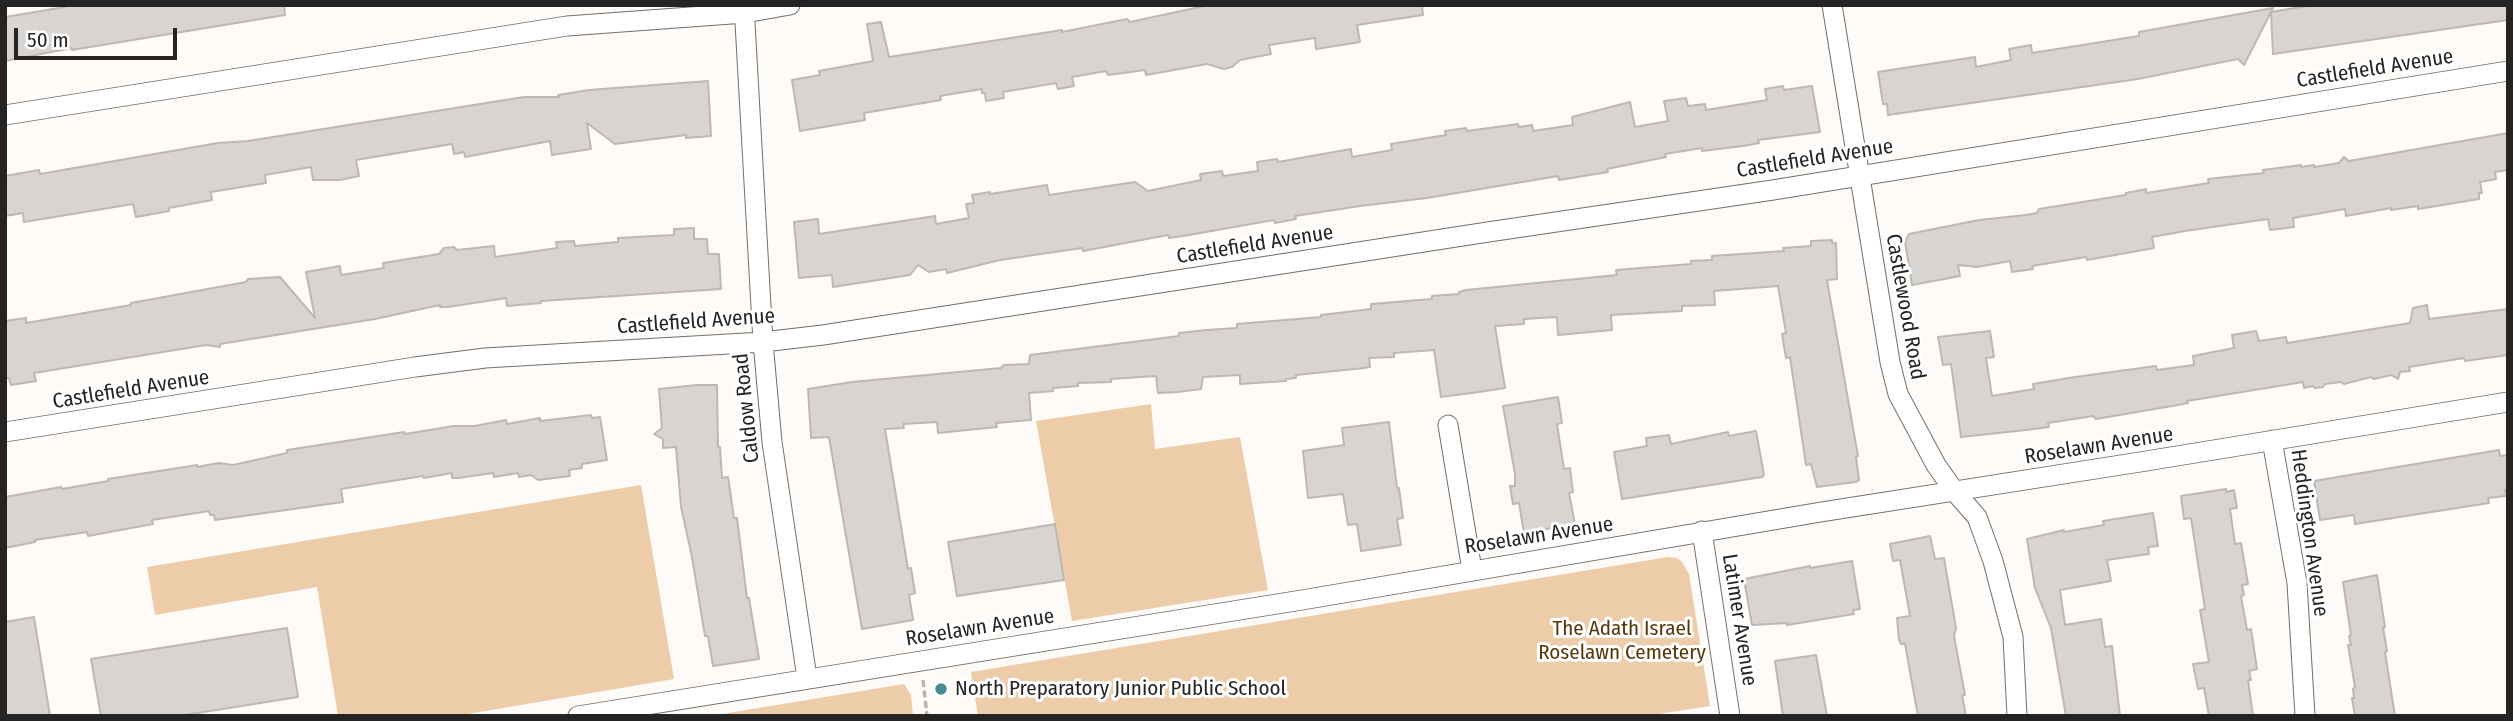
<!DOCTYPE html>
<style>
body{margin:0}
#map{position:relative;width:2513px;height:721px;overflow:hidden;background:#fdfaf7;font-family:"Fira Sans Condensed",sans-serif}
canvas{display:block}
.frame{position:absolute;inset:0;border:7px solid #252423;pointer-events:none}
.scale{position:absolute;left:14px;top:28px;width:163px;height:32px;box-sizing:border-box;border:4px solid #252423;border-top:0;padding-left:9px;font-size:21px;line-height:24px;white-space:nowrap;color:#252423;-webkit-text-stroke:5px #fff;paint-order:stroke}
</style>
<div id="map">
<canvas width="2513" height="721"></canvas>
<div class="frame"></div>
<div class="scale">50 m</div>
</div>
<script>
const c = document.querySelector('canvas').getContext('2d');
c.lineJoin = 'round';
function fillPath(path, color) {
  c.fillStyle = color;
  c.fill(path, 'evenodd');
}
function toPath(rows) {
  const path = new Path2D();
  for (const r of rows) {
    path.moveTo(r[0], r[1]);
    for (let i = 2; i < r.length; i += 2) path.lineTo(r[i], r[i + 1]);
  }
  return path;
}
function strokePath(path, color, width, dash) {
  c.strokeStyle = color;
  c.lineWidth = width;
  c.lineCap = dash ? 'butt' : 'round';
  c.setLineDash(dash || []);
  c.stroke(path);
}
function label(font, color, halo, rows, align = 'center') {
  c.font = font + ' "Fira Sans Condensed",sans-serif';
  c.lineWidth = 6;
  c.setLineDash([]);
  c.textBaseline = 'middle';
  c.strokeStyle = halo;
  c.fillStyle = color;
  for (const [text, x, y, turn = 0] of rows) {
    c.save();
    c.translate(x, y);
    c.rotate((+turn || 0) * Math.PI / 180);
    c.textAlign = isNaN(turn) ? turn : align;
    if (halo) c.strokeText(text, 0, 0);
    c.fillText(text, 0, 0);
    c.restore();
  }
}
fillPath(toPath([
 [1151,404,1155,449,1240,437,1268,590,1072,621,1036,421],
 [641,485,674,679,456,716,338,716,317,587,155,615,147,567],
 [1668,557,1677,558,1682,562,1689,574,1710,706,1646,716,978,716,971,672],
 [904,684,911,695,913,716,710,716]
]), '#eccca9');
const building = toPath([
 [65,5,284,5,285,15,72,50,72,48,5,61,5,17,65,7,65,5],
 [1209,5,1422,5,1423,15,1357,25,1360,42,1316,49,1315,38,1269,45,1271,54,1240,60,1232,67,1224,69,1207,64,1146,75,1145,70,1108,75,1106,71,1072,77,1074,86,1058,89,1056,83,1003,92,1004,98,986,101,985,93,982,93,982,89,940,96,941,100,864,113,865,120,800,131,792,80,820,75,819,71,873,61,867,24,881,22,889,57,1062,30,1062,32,1127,19,1130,22,1209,5],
 [2313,5,2508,5,2508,20,2273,54,2271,12,2313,5],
 [2273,8,2244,65,2238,59,2138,79,1888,115,1887,104,1883,104,1878,72,1975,57,1976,67,2011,60,2009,49,2031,45,2032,53,2120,39,2139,36,2139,32,2273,8],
 [708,81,711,136,686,138,686,135,615,144,587,123,591,149,552,155,550,141,465,157,464,152,454,154,452,144,356,160,359,176,340,180,313,180,311,167,265,175,266,183,211,192,212,200,169,208,169,211,136,217,133,204,24,222,23,213,5,216,5,176,39,170,40,174,218,143,248,141,524,97,559,97,558,95,589,90,708,81],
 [1783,86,1784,90,1812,86,1820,132,1758,140,1759,143,1743,146,1702,151,1702,148,1665,154,1666,157,1607,169,1608,172,1559,180,1558,176,1427,198,1360,206,1295,216,1296,219,1275,223,1274,220,1183,236,1169,238,1168,235,1083,251,1082,248,1000,260,947,273,946,269,929,272,918,265,910,275,833,287,832,275,799,278,794,222,818,219,819,234,935,216,936,224,969,218,966,204,974,203,972,195,990,192,990,194,1047,185,1049,195,1135,182,1148,191,1201,180,1200,174,1222,171,1223,176,1258,171,1257,162,1277,159,1278,162,1351,149,1352,157,1392,150,1391,144,1446,135,1445,131,1466,128,1467,131,1518,124,1519,127,1532,125,1533,131,1573,125,1572,117,1630,102,1635,127,1668,121,1664,101,1686,98,1688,106,1705,104,1706,110,1767,100,1765,89,1783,86],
 [2508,133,2508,170,2495,172,2496,179,2480,182,2482,193,2479,193,2479,199,2418,209,2418,206,2391,210,2391,208,2346,216,2345,209,2293,218,2294,227,2270,230,2268,219,2185,231,2152,237,2154,248,2087,260,2086,257,2032,266,2033,269,2012,272,2010,261,1977,267,1958,265,1960,276,1912,285,1905,242,1909,234,1979,220,2026,215,2037,213,2039,209,2126,195,2126,193,2146,189,2146,193,2209,183,2208,179,2264,173,2263,170,2301,165,2301,167,2314,165,2314,167,2339,163,2344,157,2349,161,2508,133],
 [694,228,694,239,707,239,708,254,719,254,721,289,541,301,541,303,507,306,506,298,448,307,440,307,440,305,375,319,220,344,220,347,206,345,34,373,36,381,11,385,9,378,5,378,5,321,26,318,26,323,131,305,131,303,246,282,248,279,280,277,315,318,306,272,340,266,341,275,384,268,383,263,439,254,444,248,454,247,457,250,494,246,495,257,557,248,556,242,574,241,575,246,618,242,618,238,674,235,674,229,694,228],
 [1832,240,1832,243,1836,243,1837,279,1827,280,1858,456,1856,457,1859,480,1856,482,1817,487,1811,464,1806,465,1790,357,1786,358,1782,334,1786,333,1778,286,1714,291,1715,305,1682,306,1682,311,1611,315,1612,330,1558,335,1557,317,1524,319,1524,324,1495,326,1505,388,1479,392,1441,397,1434,350,1394,353,1394,357,1369,358,1370,367,1364,368,1296,375,1296,378,1286,379,1286,381,1240,384,1240,375,1203,377,1201,389,1178,392,1158,393,1156,376,1111,379,1111,382,1078,383,1078,386,1053,388,1053,391,1029,393,1031,420,996,423,997,427,938,433,937,422,903,424,904,428,885,429,908,569,911,568,915,593,909,595,913,620,862,629,829,437,811,438,808,389,852,382,1001,368,1004,365,1029,364,1030,355,1179,336,1179,333,1206,330,1237,328,1237,324,1321,317,1321,315,1371,309,1371,304,1432,299,1432,296,1459,294,1459,292,1466,290,1617,275,1616,270,1691,264,1691,261,1712,260,1712,256,1784,251,1783,248,1811,246,1811,241,1832,240],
 [2427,305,2429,319,2508,309,2508,355,2465,361,2464,358,2409,367,2410,371,2400,372,2398,379,2391,375,2374,379,2371,377,2344,384,2341,382,2325,384,2323,387,2315,388,2313,386,2304,388,2303,382,2187,401,2188,403,2178,405,2096,419,2093,416,2048,423,2049,427,2026,430,1961,437,1951,364,1943,365,1938,337,1990,331,1994,357,1986,358,1992,396,2034,389,2033,384,2075,377,2156,366,2157,370,2194,365,2193,356,2234,348,2232,335,2256,331,2259,341,2286,337,2287,343,2410,323,2413,308,2427,305],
 [697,385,717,385,718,447,720,447,722,478,728,477,734,518,737,518,747,598,749,598,759,659,713,666,708,636,705,636,692,557,681,507,676,447,663,448,663,439,654,434,662,428,659,389,697,385],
 [1558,397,1562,423,1557,424,1564,469,1570,468,1573,492,1569,493,1575,524,1524,533,1519,503,1513,504,1510,486,1515,486,1515,474,1503,406,1558,397],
 [591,415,592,418,600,417,607,460,582,464,582,468,569,470,570,476,538,480,531,475,519,477,518,473,494,477,493,473,458,478,452,478,452,473,424,478,423,476,341,489,343,502,215,520,214,515,210,515,209,511,152,520,153,524,88,536,87,532,35,540,35,542,5,548,5,497,61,487,62,489,108,481,108,479,197,465,197,467,219,463,233,465,287,453,287,450,404,432,405,434,454,426,475,426,506,420,507,424,540,418,540,421,591,415],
 [1389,422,1397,488,1399,488,1403,518,1397,519,1401,545,1361,551,1357,524,1348,525,1343,494,1308,498,1303,451,1344,445,1342,428,1389,422],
 [1756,431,1764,475,1762,477,1622,499,1614,452,1647,446,1646,438,1669,435,1671,444,1728,432,1729,436,1756,431],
 [2499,450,2500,456,2508,455,2508,489,2505,490,2506,496,2488,498,2489,503,2355,524,2354,515,2320,520,2314,481,2499,450],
 [2226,489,2226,492,2234,490,2237,508,2230,509,2235,544,2241,543,2248,584,2242,585,2244,595,2241,596,2247,630,2251,629,2257,669,2249,671,2251,680,2248,680,2253,716,2209,716,2204,688,2198,689,2193,664,2209,662,2200,610,2205,609,2191,518,2184,519,2181,496,2226,489],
 [2153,513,2158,546,2148,547,2149,554,2107,560,2111,581,2060,590,2065,625,2101,619,2105,647,2112,646,2120,716,2066,716,2051,628,2035,588,2027,539,2064,530,2064,532,2104,525,2103,521,2153,513],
 [1055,524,1064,580,957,596,948,542,1055,524],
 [1930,536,1935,559,1944,558,1956,628,1954,636,1965,695,1962,695,1966,716,1918,716,1905,644,1901,644,1899,640,1897,618,1910,616,1900,560,1893,561,1890,544,1930,536],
 [1852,561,1860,609,1853,610,1854,614,1787,625,1787,623,1752,625,1744,579,1810,566,1810,568,1852,561],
 [2377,575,2385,627,2383,627,2387,651,2385,652,2395,716,2355,716,2352,698,2354,698,2353,689,2355,687,2348,645,2351,645,2349,636,2351,635,2343,582,2377,575],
 [34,617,50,716,5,716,5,622,34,617],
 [287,628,298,697,179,716,101,716,91,659,287,628],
 [1816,655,1827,716,1783,716,1775,661,1816,655]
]);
fillPath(building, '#d7d4d2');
strokePath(building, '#bbb9b6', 2);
const street = toPath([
 [744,5,763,342,772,442,807,678],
 [1832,5,1890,362,1898,394,1936,465,1955,492,1977,517,1993,561,2013,637,2017,716],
 [5,115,567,26,745,13,790,5],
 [1448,425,1472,570],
 [5,432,415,367,485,358,763,342,823,335,1488,232,1773,190,2508,71],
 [2272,440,2297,583,2305,716],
 [1702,531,1730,716],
 [578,716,1302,600,1821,512,2140,462,2508,402]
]);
strokePath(street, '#716f6c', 21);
strokePath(toPath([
 [923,680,927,716]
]), '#b7b4b2', 3.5, [7, 3.5]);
strokePath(street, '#fff', 19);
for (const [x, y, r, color] of [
 [941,689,7,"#458c95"]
]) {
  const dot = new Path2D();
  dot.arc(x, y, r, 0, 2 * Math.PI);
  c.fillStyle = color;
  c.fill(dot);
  strokePath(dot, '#fff', 2.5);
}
label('21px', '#252423', '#fff', [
 ["Castlefield Avenue",2375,69,-9],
 ["Castlefield Avenue",1815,159,-9],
 ["Castlefield Avenue",1255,245,-9],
 ["Castlewood Road",1905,307,80],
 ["Castlefield Avenue",696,322,-4],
 ["Castlefield Avenue",131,390,-9],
 ["Caldow Road",747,408,-96],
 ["Roselawn Avenue",2099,446,-9],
 ["Heddington Avenue",2309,533,82],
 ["Roselawn Avenue",1539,536,-9],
 ["Latimer Avenue",1739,620,81],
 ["Roselawn Avenue",980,628,-9]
]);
label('21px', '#583707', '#fff', [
 ["The Adath Israel",1622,629],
 ["Roselawn Cemetery",1622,653]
]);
label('21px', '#252423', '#fff', [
 ["North Preparatory Junior Public School",955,689]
], 'left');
</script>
